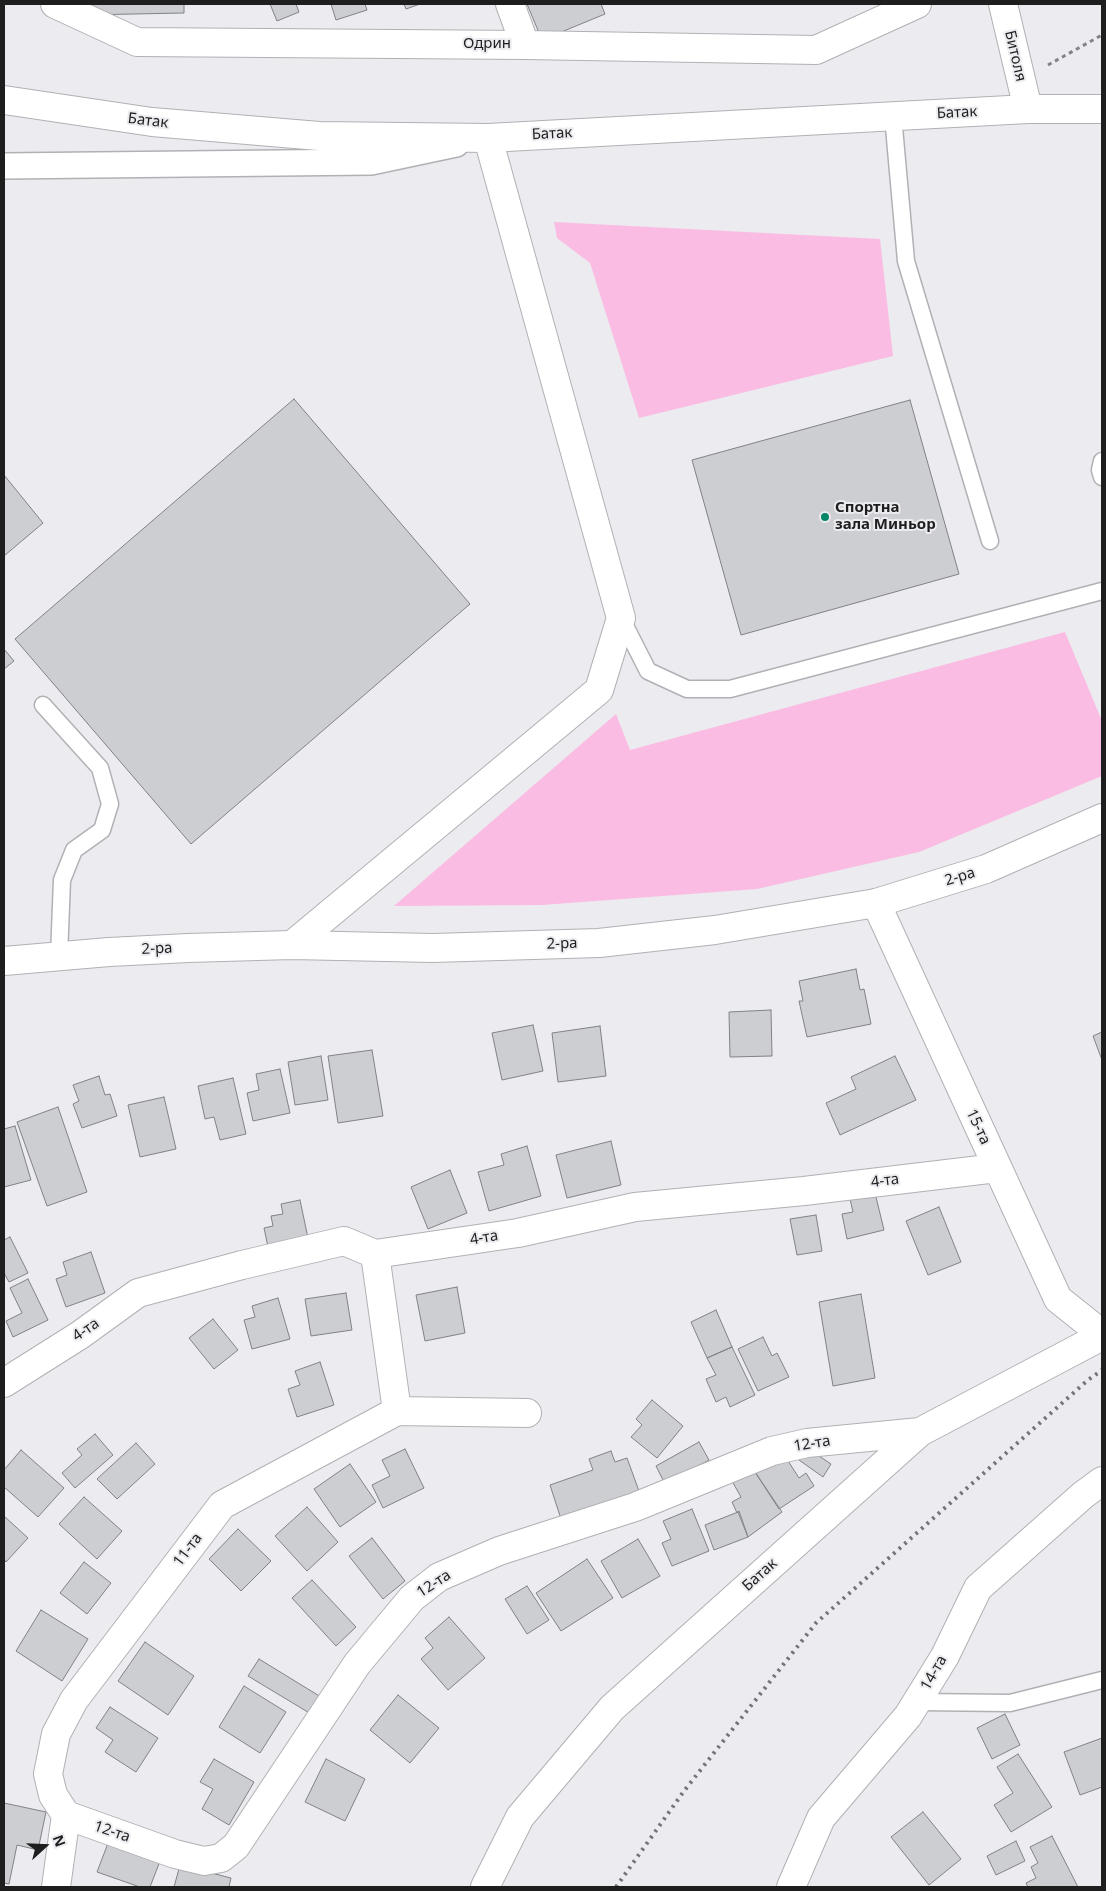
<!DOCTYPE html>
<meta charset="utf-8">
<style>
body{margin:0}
#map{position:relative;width:1106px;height:1891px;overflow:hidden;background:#ecebef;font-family:"Noto Sans",sans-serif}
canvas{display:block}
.frame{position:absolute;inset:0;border:5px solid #1e1e1f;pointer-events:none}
.north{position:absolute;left:20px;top:1821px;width:50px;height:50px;-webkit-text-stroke:4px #ecebef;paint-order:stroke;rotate:70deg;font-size:14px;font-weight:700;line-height:20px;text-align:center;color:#1e1e1f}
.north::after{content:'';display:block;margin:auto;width:18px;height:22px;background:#1e1e1f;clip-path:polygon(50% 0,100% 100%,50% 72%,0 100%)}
</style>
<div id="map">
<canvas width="1106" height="1891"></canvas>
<div class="frame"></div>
<div class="north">N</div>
</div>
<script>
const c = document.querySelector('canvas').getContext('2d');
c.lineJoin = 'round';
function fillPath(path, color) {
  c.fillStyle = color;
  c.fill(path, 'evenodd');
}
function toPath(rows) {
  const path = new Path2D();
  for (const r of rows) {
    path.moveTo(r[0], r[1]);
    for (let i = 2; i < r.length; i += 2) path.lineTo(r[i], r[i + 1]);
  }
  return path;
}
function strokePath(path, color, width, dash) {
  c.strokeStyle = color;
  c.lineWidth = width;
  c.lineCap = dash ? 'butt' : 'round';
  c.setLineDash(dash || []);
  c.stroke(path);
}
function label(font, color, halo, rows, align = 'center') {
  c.font = font + ' "Noto Sans",sans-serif';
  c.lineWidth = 4;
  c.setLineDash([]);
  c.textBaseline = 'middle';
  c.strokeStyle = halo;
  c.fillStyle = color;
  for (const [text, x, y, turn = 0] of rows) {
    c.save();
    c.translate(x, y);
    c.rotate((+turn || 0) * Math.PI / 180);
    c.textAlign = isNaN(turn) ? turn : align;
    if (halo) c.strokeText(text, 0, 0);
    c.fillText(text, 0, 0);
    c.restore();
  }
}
fillPath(toPath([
 [554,222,880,239,893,356,639,418,590,263,557,238],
 [1065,632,1102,721,1102,776,919,852,757,889,542,905,394,906,616,714,630,750]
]), '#fabce3');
const building = toPath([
 [82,4,184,4,184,13,82,15,82,4],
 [270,4,296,4,299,12,277,21,270,4],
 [331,4,365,4,367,10,336,20,331,4],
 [404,4,420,4,406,9,404,4],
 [527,4,601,4,605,14,542,40,527,4],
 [294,399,470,604,191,844,15,639,294,399],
 [910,400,959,574,741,635,692,460,910,400],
 [4,475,43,523,4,556,4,475],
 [4,649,14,661,4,669,4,649],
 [856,969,860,990,864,989,871,1024,807,1037,799,1001,803,1001,799,981,856,969],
 [771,1010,772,1056,730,1057,729,1012,771,1010],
 [533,1025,543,1071,502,1080,492,1033,533,1025],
 [600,1026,606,1076,558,1082,552,1033,600,1026],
 [1102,1032,1102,1060,1093,1036,1102,1032],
 [372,1050,383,1116,338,1123,328,1056,372,1050],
 [321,1056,328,1100,295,1105,288,1062,321,1056],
 [895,1056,916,1100,840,1135,826,1103,856,1089,851,1077,895,1056],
 [280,1069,290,1113,253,1121,247,1093,259,1090,256,1074,280,1069],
 [99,1076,105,1095,110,1094,117,1116,82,1128,73,1104,79,1101,73,1085,99,1076],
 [233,1078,246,1134,220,1140,214,1117,205,1119,198,1086,233,1078],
 [164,1097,176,1149,140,1157,128,1105,164,1097],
 [58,1107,87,1192,47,1206,17,1122,58,1107],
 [15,1126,31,1180,4,1187,4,1129,15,1126],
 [611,1141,621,1185,567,1198,556,1155,611,1141],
 [527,1146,541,1196,489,1211,478,1172,504,1165,501,1154,527,1146],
 [450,1170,467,1213,428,1229,411,1187,450,1170],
 [875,1193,884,1230,847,1239,842,1214,853,1212,850,1199,875,1193],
 [300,1200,308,1238,268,1247,264,1228,273,1226,271,1216,283,1214,281,1204,300,1200],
 [939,1207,961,1262,928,1275,906,1221,939,1207],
 [816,1215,822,1251,797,1255,790,1219,816,1215],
 [10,1237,28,1273,9,1282,4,1273,4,1240,10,1237],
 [91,1252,105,1293,66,1307,56,1279,67,1275,63,1262,91,1252],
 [28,1279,48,1320,13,1337,6,1321,22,1313,10,1288,28,1279],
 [457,1287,465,1333,425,1341,416,1295,457,1287],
 [346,1293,352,1330,311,1336,305,1299,346,1293],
 [861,1294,875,1378,833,1386,819,1302,861,1294],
 [278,1298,290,1339,252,1349,244,1320,255,1317,252,1306,278,1298],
 [716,1310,732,1347,707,1358,691,1322,716,1310],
 [213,1319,238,1350,214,1369,189,1338,213,1319],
 [763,1337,772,1356,777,1353,789,1377,758,1391,738,1349,763,1337],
 [732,1347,755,1395,730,1407,726,1397,716,1402,706,1379,716,1375,707,1358,732,1347],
 [320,1362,334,1405,297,1417,288,1389,300,1385,295,1371,320,1362],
 [652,1400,683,1426,657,1458,631,1437,642,1425,636,1419,652,1400],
 [95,1434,113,1455,75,1488,62,1473,82,1455,77,1449,95,1434],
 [699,1442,709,1460,665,1484,656,1466,699,1442],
 [136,1443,155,1464,117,1499,97,1479,136,1443],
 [807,1448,831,1464,823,1477,799,1460,807,1448],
 [405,1449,424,1488,383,1508,372,1485,390,1476,382,1460,405,1449],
 [21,1450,64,1488,38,1517,4,1487,4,1470,21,1450],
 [611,1451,615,1462,627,1458,639,1491,561,1519,550,1485,593,1470,589,1459,611,1451],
 [783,1453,799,1478,806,1473,814,1486,779,1509,755,1472,783,1453],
 [350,1464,376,1502,340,1527,314,1489,350,1464],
 [755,1472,782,1512,748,1537,739,1511,737,1513,732,1502,741,1497,728,1474,755,1472],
 [84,1497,122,1531,97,1559,59,1524,84,1497],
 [307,1507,338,1542,307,1571,275,1536,307,1507],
 [692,1509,709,1551,672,1566,662,1543,671,1539,663,1521,692,1509],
 [738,1512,748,1537,714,1550,705,1525,738,1512],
 [4,1516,28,1538,6,1562,4,1559,4,1516],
 [238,1529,271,1561,241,1591,209,1559,238,1529],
 [372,1538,405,1581,383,1599,349,1556,372,1538],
 [638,1539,660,1576,622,1598,601,1561,638,1539],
 [587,1559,613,1598,561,1631,536,1593,587,1559],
 [84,1562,111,1583,87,1614,60,1593,84,1562],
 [312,1580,356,1627,336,1646,292,1598,312,1580],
 [527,1586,549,1620,527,1634,505,1599,527,1586],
 [41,1610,88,1639,62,1681,16,1651,41,1610],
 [449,1617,485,1658,448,1690,421,1659,433,1648,425,1638,449,1617],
 [145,1642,194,1676,168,1715,118,1681,145,1642],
 [259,1659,321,1697,311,1714,248,1676,259,1659],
 [244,1686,286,1712,260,1753,219,1727,244,1686],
 [398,1695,439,1728,410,1763,370,1730,398,1695],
 [110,1707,158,1738,136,1772,105,1752,113,1740,96,1728,110,1707],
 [1005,1714,1020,1745,992,1759,977,1728,1005,1714],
 [1102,1738,1102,1787,1080,1795,1064,1752,1102,1738],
 [1018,1754,1052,1807,1011,1832,994,1805,1013,1793,997,1767,1018,1754],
 [214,1759,254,1782,229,1825,202,1809,213,1789,200,1782,214,1759],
 [326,1759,365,1779,345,1821,305,1802,326,1759],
 [4,1803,46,1812,38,1850,17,1845,9,1884,4,1883,4,1803],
 [923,1812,961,1859,929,1885,891,1837,923,1812],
 [1052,1836,1078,1887,1028,1887,1026,1883,1036,1878,1031,1867,1038,1863,1030,1847,1052,1836],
 [110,1838,162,1856,150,1887,140,1887,97,1872,110,1838],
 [1016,1841,1025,1861,996,1875,987,1856,1016,1841],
 [180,1865,231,1878,229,1887,174,1887,180,1865]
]);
fillPath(building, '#cdced2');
strokePath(building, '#808285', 1);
const service = toPath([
 [893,116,906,261,990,541],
 [1102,461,1100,470,1102,477],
 [621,618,648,671,687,689,730,689,1102,591],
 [43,705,100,768,110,804,102,830,74,850,62,880,59,956],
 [917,1702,1010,1703,1102,1680]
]);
const pedestrian = toPath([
 [4,166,371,162,456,144]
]);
const minor = toPath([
 [55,4,137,42,525,45,816,50,917,4],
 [510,4,525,45],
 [1003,4,1028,109],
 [876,903,1058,1299,1102,1334],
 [292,945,599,690,621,618,488,138],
 [375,1254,397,1411],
 [4,1383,80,1335,138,1293,242,1265,344,1241,375,1254,518,1233,635,1207,804,1191,997,1168],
 [66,1815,175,1854,204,1861,221,1858,236,1846,357,1664,412,1598,439,1577,499,1551,635,1507,772,1451,807,1443,920,1432],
 [56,1887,66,1815,53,1795,48,1774,56,1734,74,1700,222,1505,397,1411,527,1413],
 [485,1887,520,1817,612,1708,920,1432,1102,1336],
 [791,1887,821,1818,908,1716,945,1656,978,1588,1083,1495,1102,1481]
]);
const tertiary = toPath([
 [4,100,152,122,319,136,488,138,1028,109,1102,109]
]);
const secondary = toPath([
 [4,961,109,952,188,948,292,945,433,948,599,943,715,930,876,903,986,869,1102,818]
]);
strokePath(service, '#b1b1b5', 19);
strokePath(pedestrian, '#b1b1b5', 28);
strokePath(minor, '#b1b1b5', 30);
strokePath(tertiary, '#b1b1b5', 30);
strokePath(secondary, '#b1b1b5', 30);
strokePath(toPath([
 [1048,65,1102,35]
]), '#838285', 3, [4, 4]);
strokePath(service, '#fff', 16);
strokePath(pedestrian, '#fff', 25);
strokePath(minor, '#fff', 28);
strokePath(tertiary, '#fff', 28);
strokePath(secondary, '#fff', 28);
strokePath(toPath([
 [616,1887,684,1791,816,1623,1088,1380,1102,1370]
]), '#747375', 4, [2.5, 5]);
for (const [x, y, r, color] of [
 [825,517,5,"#048669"]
]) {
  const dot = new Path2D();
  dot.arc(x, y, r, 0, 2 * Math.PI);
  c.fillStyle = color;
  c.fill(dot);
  strokePath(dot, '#ecebef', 2);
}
label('15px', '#1e1e1f', '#ecebef', [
 ["Одрин",487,44],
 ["Битоля",1015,56,77],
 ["Батак",957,113,-3],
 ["Батак",148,121,7],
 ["Батак",552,134,-3],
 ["2-ра",960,877,-17],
 ["2-ра",562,944,-2],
 ["2-ра",157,949,-3],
 ["15-та",978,1127,65],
 ["4-та",885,1181,-7],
 ["4-та",484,1238,-9],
 ["4-та",86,1330,-34],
 ["12-та",812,1444,-9],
 ["11-та",188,1550,-53],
 ["Батак",760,1575,-42],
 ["12-та",434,1584,-33],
 ["14-та",934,1673,-60],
 ["12-та",112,1832,19]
]);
label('bold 15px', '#1e1e1f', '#ecebef', [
 ["Спортна",835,508],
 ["зала Миньор",835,525]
], 'left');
</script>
